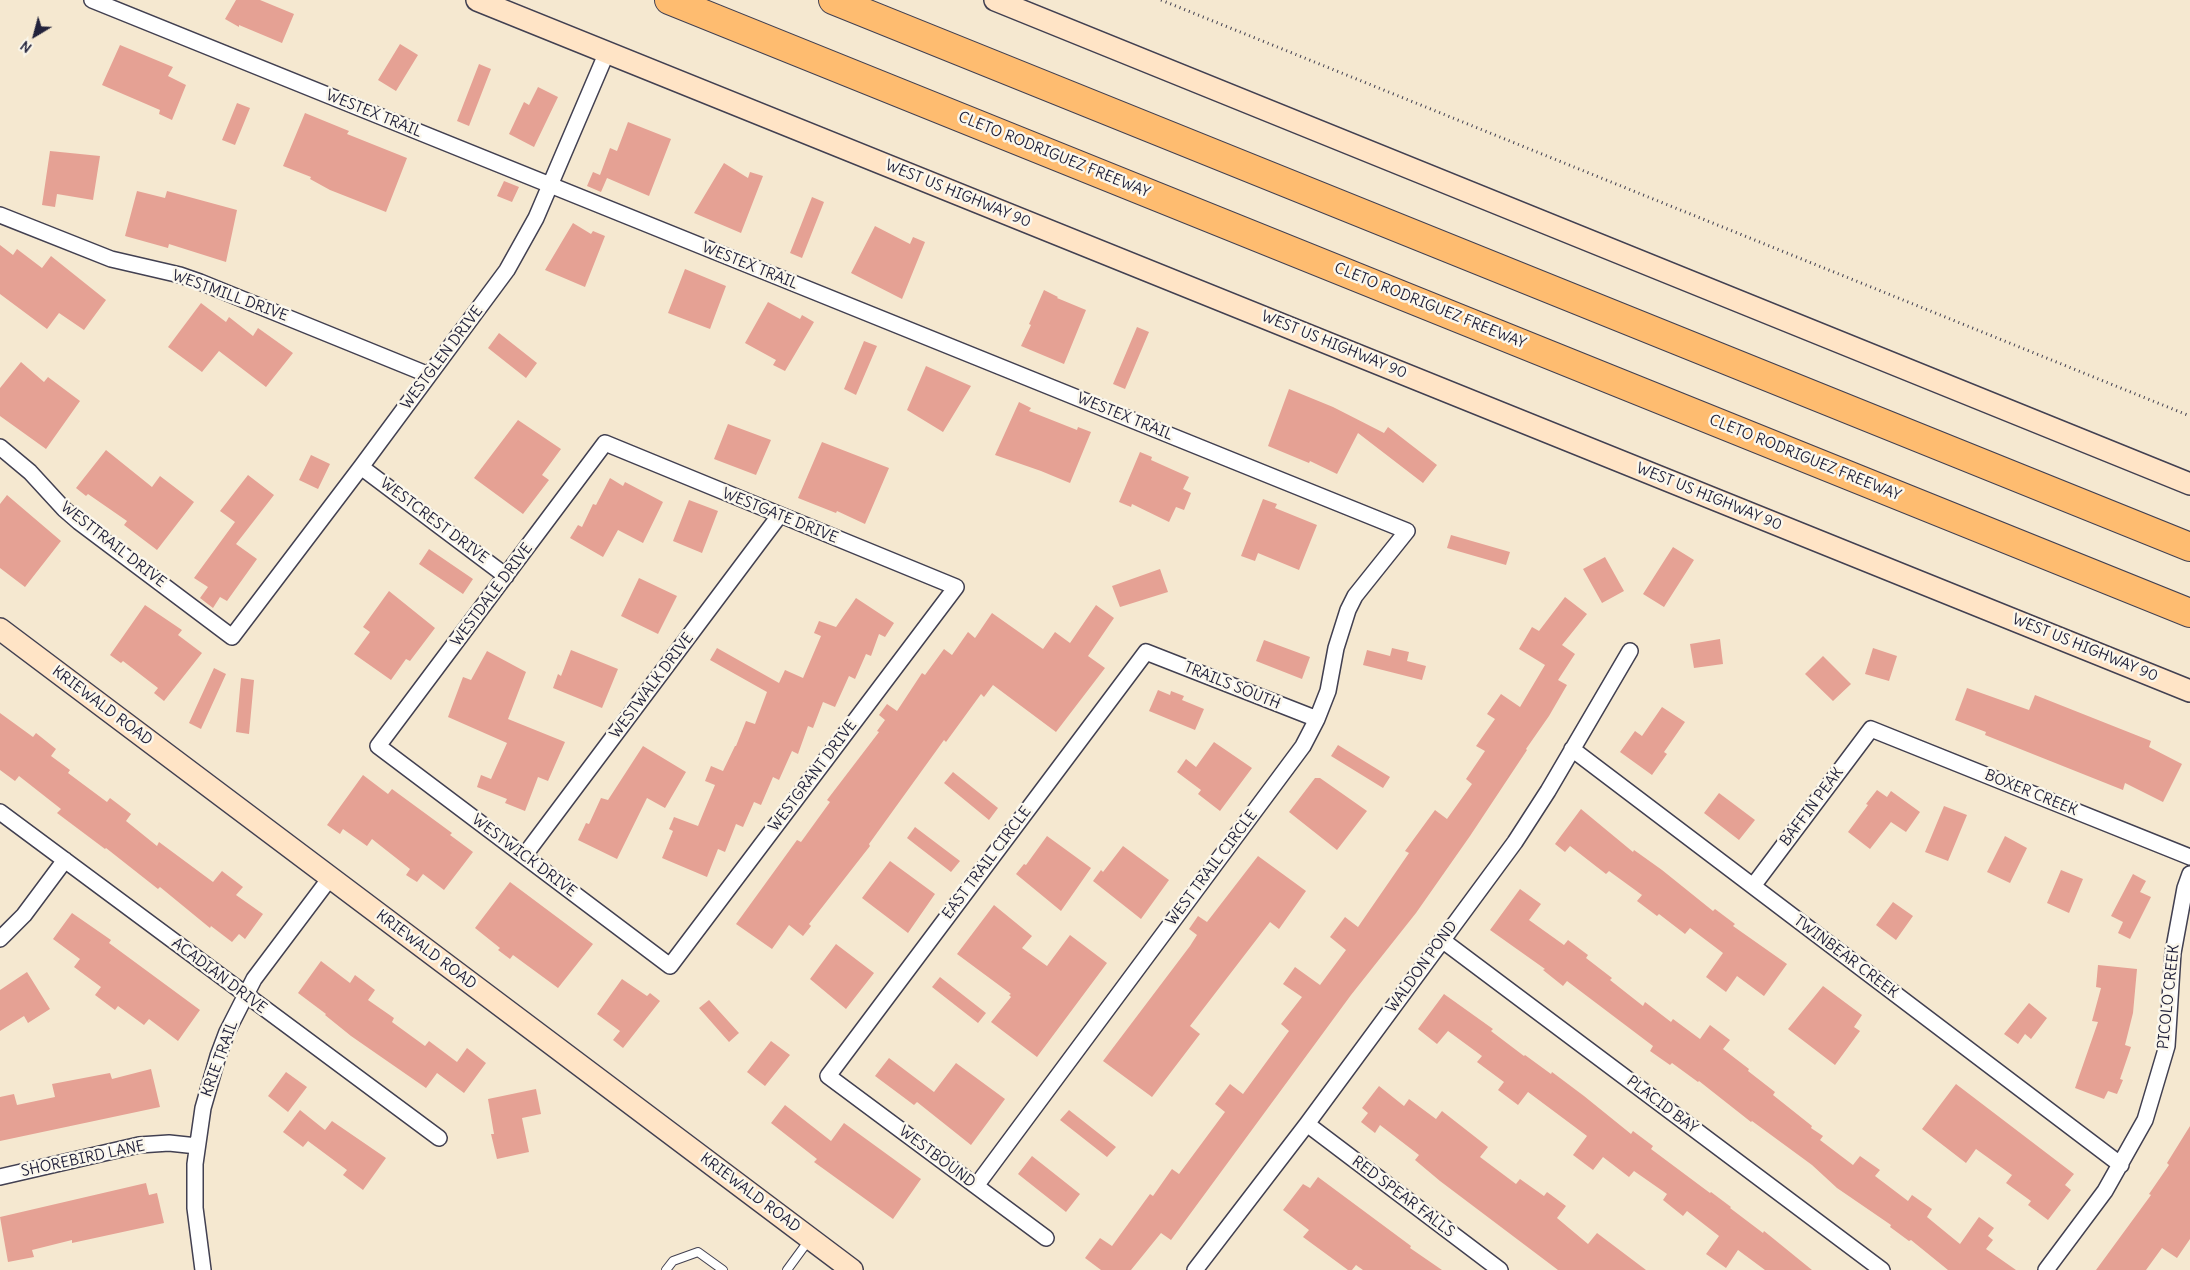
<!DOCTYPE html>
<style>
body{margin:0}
#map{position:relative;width:2190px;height:1270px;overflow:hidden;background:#f5e8d0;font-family:Delius,sans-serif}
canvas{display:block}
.north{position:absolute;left:10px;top:10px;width:50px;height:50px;-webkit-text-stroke:4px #fbf7ec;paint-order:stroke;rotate:217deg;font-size:14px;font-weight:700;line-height:20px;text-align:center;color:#22223b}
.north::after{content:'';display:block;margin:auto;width:18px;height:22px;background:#22223b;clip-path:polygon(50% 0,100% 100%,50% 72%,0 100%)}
</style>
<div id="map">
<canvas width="2190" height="1270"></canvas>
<div class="north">N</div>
</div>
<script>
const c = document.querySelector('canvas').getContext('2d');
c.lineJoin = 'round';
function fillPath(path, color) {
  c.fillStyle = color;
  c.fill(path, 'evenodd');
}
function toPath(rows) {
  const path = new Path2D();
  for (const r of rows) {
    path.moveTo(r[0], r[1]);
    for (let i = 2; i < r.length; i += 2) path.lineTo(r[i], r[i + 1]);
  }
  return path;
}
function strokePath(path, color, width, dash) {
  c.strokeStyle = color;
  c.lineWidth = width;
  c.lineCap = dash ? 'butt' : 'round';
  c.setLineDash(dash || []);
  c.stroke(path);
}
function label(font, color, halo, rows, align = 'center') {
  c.font = font + ' Delius,sans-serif';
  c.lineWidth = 5;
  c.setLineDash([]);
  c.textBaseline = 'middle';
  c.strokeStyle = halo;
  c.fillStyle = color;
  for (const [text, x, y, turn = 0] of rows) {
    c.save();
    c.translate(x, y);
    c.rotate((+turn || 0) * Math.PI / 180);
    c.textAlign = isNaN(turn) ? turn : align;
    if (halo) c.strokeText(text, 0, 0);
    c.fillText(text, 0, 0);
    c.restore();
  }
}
fillPath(toPath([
 [236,0,260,0,294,14,282,43,239,25,239,27,225,19],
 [400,44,418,55,396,91,378,80],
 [120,45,173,67,168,76,186,85,172,120,159,114,160,110,102,85],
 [479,64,491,69,469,126,457,121],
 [538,87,558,97,534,147,509,134,524,102,529,105],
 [237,103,250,108,235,145,222,140],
 [305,113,349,131,347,134,407,158,386,212,330,190,310,179,311,177,283,166],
 [628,122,671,139,649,196,607,178,601,192,587,186,593,172,600,175,610,148,617,151],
 [50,151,100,156,93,200,57,194,55,207,42,205],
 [724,163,748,178,750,172,763,176,741,233,694,213],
 [504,181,519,187,512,202,497,196],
 [137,191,165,198,167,191,237,210,226,262,169,244,168,248,125,236],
 [812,197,824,202,802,258,790,253],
 [573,223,591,234,593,231,605,236,585,287,545,270],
 [875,226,910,244,913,237,925,242,902,299,851,273],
 [0,245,13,255,17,249,42,268,51,256,106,300,84,330,59,313,47,329,0,294],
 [685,269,726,286,710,329,668,313],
 [1044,290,1058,297,1057,298,1086,310,1064,364,1021,346,1031,325,1029,324],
 [768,302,800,319,802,315,814,322,785,371,773,365,776,360,745,343],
 [201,303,226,322,229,317,253,336,258,328,293,353,266,387,219,351,202,372,168,347],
 [1137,327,1149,332,1125,389,1113,384],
 [499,333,537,363,526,378,488,348],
 [864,341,877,346,856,395,844,389],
 [21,362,44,382,48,377,80,401,46,449,0,416,0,388],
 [926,366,971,386,943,432,907,410],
 [1289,389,1333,407,1384,433,1388,427,1437,465,1423,483,1358,433,1337,474,1310,461,1309,463,1268,446],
 [1019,402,1031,408,1029,411,1077,430,1078,427,1091,432,1070,483,1041,471,995,455],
 [518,420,561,449,542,475,549,480,523,514,474,478],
 [728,424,771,440,756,475,714,459],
 [822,442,889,468,865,524,837,511,836,513,798,498],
 [106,450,152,487,160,476,194,502,157,550,124,525,127,521,88,494,86,496,76,488],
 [1140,452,1152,457,1151,460,1189,477,1183,489,1191,493,1184,510,1176,507,1169,522,1132,504,1131,507,1119,502],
 [311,455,330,464,318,489,299,480],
 [248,475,274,495,236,544,257,559,227,601,220,597,213,608,200,598,208,587,194,578,235,522,220,511],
 [610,478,623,486,625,482,663,502,643,543,618,530,603,557,570,538,578,525,582,527,593,504,596,505],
 [7,495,61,541,25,587,0,568,0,504],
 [1263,499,1277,504,1275,508,1317,525,1299,570,1258,553,1255,561,1241,556],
 [689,500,718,511,702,553,673,541],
 [1451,535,1510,552,1506,565,1447,548],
 [1673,547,1694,560,1664,607,1643,594],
 [429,549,473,579,463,594,419,564],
 [1605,557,1624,591,1602,603,1583,569],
 [1160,569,1168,592,1120,607,1112,586],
 [639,578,677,596,658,634,621,616],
 [389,591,435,628,410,661,406,659,391,680,354,654,370,632,363,627],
 [1565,597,1587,614,1562,645,1575,654,1558,680,1567,685,1549,716,1526,749,1527,750,1470,836,1416,913,1351,995,1171,1240,1161,1233,1131,1270,1101,1270,1085,1258,1100,1238,1112,1246,1150,1194,1153,1196,1172,1169,1179,1174,1225,1112,1215,1104,1230,1084,1243,1094,1289,1031,1281,1024,1302,997,1283,984,1295,967,1320,985,1346,950,1330,937,1345,917,1358,927,1409,853,1405,851,1435,810,1447,819,1472,784,1466,779,1485,751,1476,746,1495,719,1487,714,1501,694,1520,707,1545,665,1519,649,1532,627,1539,631],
 [856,598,894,623,885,637,879,634,871,656,866,654,855,679,849,676,835,707,823,702,813,728,808,726,798,754,792,751,779,780,773,777,761,805,754,802,743,827,736,824,725,852,718,849,707,877,662,858,673,831,669,829,674,817,698,826,715,785,705,781,711,766,723,771,735,746,736,746,746,721,755,724,767,692,710,660,717,648,779,683,785,670,803,678,821,636,814,633,819,621,836,627],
 [145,605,182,630,178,635,202,653,164,701,154,693,158,688,123,661,121,663,110,655],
 [1096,605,1114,618,1088,656,1105,668,1056,732,993,685,984,697,981,694,946,742,944,740,869,844,870,846,809,924,811,926,803,936,789,925,772,949,736,924,797,840,801,842,830,802,827,800,879,732,877,731,885,720,879,715,887,704,897,711,922,673,925,675,944,649,952,655,968,632,975,638,992,613,1043,649,1055,632,1070,643],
 [1720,639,1723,664,1694,668,1690,644],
 [1264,640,1310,657,1302,679,1256,661],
 [1392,648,1409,652,1407,661,1426,666,1422,680,1363,665,1367,650,1390,656],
 [1873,648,1897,656,1889,681,1865,674],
 [571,650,618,669,602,708,553,688,558,674,561,676],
 [487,651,526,672,508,719,565,742,548,781,538,777,525,811,505,803,507,799,477,787,481,775,491,779,507,743,448,717,463,677,471,680],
 [1823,656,1851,684,1833,701,1805,674],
 [214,668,226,674,201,729,189,723],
 [241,678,254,680,249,734,236,732],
 [1967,688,2029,710,2035,695,2151,741,2149,747,2182,764,2163,802,2125,783,2123,790,1985,735,1986,732,1955,720],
 [1158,690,1170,695,1171,691,1184,696,1182,700,1204,709,1195,730,1149,711],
 [1662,707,1685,722,1664,752,1667,754,1652,775,1620,752,1635,731,1642,736],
 [0,713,33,737,36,733,56,749,51,756,70,770,68,773,107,802,110,798,131,814,126,821,157,846,159,842,213,882,222,871,243,887,236,895,263,914,245,939,239,934,232,942,211,926,210,928,160,887,158,889,106,848,105,849,57,813,61,809,19,776,15,781,0,770],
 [1214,742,1252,768,1220,811,1198,794,1201,790,1177,772,1186,759,1196,767],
 [1338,745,1390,777,1383,788,1331,756],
 [643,746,686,772,665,808,647,798,617,859,578,840,586,823,589,824,601,798,608,800],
 [953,772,998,808,989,820,944,783],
 [363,775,388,794,392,789,452,833,450,835,473,852,444,890,423,874,417,882,406,875,410,869,372,839,367,846,343,829,340,834,327,825],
 [1315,778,1320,778,1367,811,1337,850,1289,812],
 [1877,790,1887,797,1891,791,1920,812,1906,832,1891,822,1870,849,1848,832,1868,805,1866,804],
 [1719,793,1755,820,1739,840,1704,813],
 [1944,806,1967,815,1948,861,1925,852],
 [1581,809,1633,852,1634,850,1662,870,1713,911,1715,909,1735,924,1733,926,1787,964,1764,996,1737,976,1726,992,1706,977,1723,953,1690,928,1685,934,1659,914,1657,916,1637,901,1642,895,1609,871,1606,874,1570,846,1565,852,1555,844],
 [915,827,960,861,951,872,907,838],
 [1047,836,1091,868,1061,911,1016,874,1024,864,1026,865],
 [2005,836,2027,848,2010,883,1987,872],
 [1123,846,1169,880,1141,919,1093,881,1101,870,1103,872],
 [1258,856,1306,891,1279,929,1270,922,1190,1026,1200,1034,1152,1097,1103,1061,1190,946,1197,935,1189,929,1198,916,1207,922],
 [890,861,935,894,908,933,862,898],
 [2061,870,2083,879,2069,913,2047,903],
 [2133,874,2146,881,2140,892,2151,897,2130,939,2118,933,2123,922,2111,916],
 [510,882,593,944,558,988,513,955,510,959,498,950,500,948,475,928],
 [1520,889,1541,904,1529,920,1564,945,1568,940,1588,955,1586,958,1612,978,1610,980,1643,1006,1645,1002,1671,1022,1673,1019,1700,1039,1710,1025,1730,1040,1723,1049,1749,1069,1748,1071,1775,1092,1773,1095,1812,1126,1811,1128,1823,1136,1820,1140,1853,1165,1860,1156,1880,1170,1875,1176,1908,1201,1912,1195,1932,1209,1927,1217,1960,1244,1979,1217,1994,1228,1988,1236,1993,1240,1986,1249,2016,1270,1948,1270,1911,1240,1909,1241,1890,1227,1891,1225,1837,1188,1812,1165,1752,1121,1751,1122,1699,1081,1698,1082,1672,1063,1670,1065,1650,1051,1653,1046,1567,981,1563,986,1543,970,1545,969,1490,930],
 [1893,902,1913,916,1896,940,1876,925],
 [994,905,1032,936,1022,948,1047,966,1070,935,1107,963,1037,1057,991,1022,1011,997,1009,995,1011,994,957,954],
 [72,913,111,940,109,943,200,1010,178,1041,149,1019,144,1025,118,1006,115,1010,95,995,101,987,74,967,80,959,53,939],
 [836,944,874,973,846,1009,810,979],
 [321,961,350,983,355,975,375,990,368,1000,394,1018,392,1022,425,1046,429,1041,457,1062,467,1048,486,1063,464,1093,437,1073,426,1088,351,1036,325,1015,326,1014,298,993],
 [2098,965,2137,969,2133,1013,2125,1045,2131,1047,2120,1079,2123,1080,2117,1094,2108,1091,2104,1099,2075,1088,2098,1022,2092,1021,2101,988,2096,987],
 [27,972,50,1009,28,1023,24,1016,0,1031,0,990],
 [940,977,986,1013,978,1023,932,987],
 [622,979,647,996,650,993,660,1001,623,1048,613,1040,620,1031,597,1014],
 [1823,986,1862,1015,1854,1027,1860,1031,1835,1065,1788,1029],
 [1444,994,1493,1029,1491,1031,1524,1056,1525,1055,1551,1074,1552,1072,1584,1096,1631,1134,1633,1131,1653,1146,1651,1149,1710,1193,1711,1192,1731,1207,1730,1208,1763,1233,1764,1231,1812,1270,1765,1270,1738,1250,1726,1268,1706,1254,1719,1236,1687,1211,1683,1216,1663,1200,1667,1194,1634,1171,1629,1177,1603,1157,1593,1170,1573,1155,1587,1136,1528,1092,1518,1105,1498,1090,1504,1082,1477,1062,1482,1056,1448,1031,1437,1044,1418,1029],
 [709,1000,739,1033,729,1042,699,1008],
 [2029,1003,2047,1018,2031,1039,2025,1034,2018,1044,2004,1034],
 [771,1041,790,1055,765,1086,747,1072],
 [889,1058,934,1092,956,1063,1005,1099,971,1145,917,1102,914,1105,875,1076],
 [151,1069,160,1107,0,1141,0,1097,14,1094,17,1105,55,1097,52,1084,110,1073,112,1079],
 [286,1072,307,1087,288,1112,268,1096],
 [1956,1084,2074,1174,2065,1185,2071,1190,2048,1220,2028,1205,2031,1201,2006,1183,2012,1175,1976,1149,1966,1163,1922,1129],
 [1379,1086,1404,1106,1409,1099,1436,1119,1442,1111,1488,1147,1480,1157,1516,1184,1520,1179,1544,1196,1547,1192,1566,1206,1557,1218,1588,1244,1597,1233,1646,1270,1558,1270,1440,1181,1415,1160,1419,1155,1380,1125,1375,1133,1361,1122,1368,1113,1362,1108],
 [536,1089,541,1114,522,1118,529,1152,497,1159,491,1134,494,1134,488,1099],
 [785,1105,831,1141,844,1123,921,1179,893,1219,814,1162,817,1159,771,1123],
 [300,1110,325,1130,332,1121,386,1158,363,1190,343,1175,347,1170,308,1141,303,1147,283,1132],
 [1069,1110,1116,1147,1107,1157,1060,1120],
 [2190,1126,2190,1239,2177,1258,2162,1248,2146,1270,2096,1270,2151,1195,2149,1194,2169,1165,2167,1163],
 [1032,1156,1080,1194,1066,1212,1018,1174],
 [1318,1177,1411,1246,1410,1248,1442,1270,1363,1270,1356,1265,1352,1270,1348,1270,1303,1237,1309,1230,1283,1210,1303,1184,1310,1188],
 [146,1183,149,1195,157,1193,164,1223,72,1243,72,1240,32,1250,34,1257,8,1262,0,1217]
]), '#e5a194');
const lane = toPath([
 [666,1270,673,1261,698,1252,723,1270],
 [787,1270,809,1240]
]);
const street = toPath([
 [92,0,1407,531,1355,596,1348,610,1336,648,1328,691,1317,719,1303,746,976,1186],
 [0,215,111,259,180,275,200,282,429,375],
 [605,443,956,587,670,966,378,746,605,443],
 [0,447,30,472,64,509,79,522,232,637,361,467,507,270,536,218,607,52],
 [361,467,506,576],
 [1572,749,2121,1165],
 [0,812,439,1138],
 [524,856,779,516],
 [1753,886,1871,729,2190,857],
 [0,939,24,915,65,860],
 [1442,940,1882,1270],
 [1307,1124,1500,1270],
 [0,1177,139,1145,169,1143,197,1146],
 [1046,1238,828,1076,1146,652,1317,719],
 [203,1270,195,1208,195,1164,203,1108,218,1056,227,1032,254,979,330,878],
 [1195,1270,1307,1124,1515,842,1548,791,1630,651],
 [2046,1270,2105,1191,2145,1120,2167,1046,2173,953,2185,888,2190,874]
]);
const secondary = toPath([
 [477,0,2190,691],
 [995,0,2190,484],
 [0,629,852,1270]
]);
const highway = toPath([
 [669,0,2190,613],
 [833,0,2190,547]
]);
strokePath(lane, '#424051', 10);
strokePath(street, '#424051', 18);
strokePath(secondary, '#424051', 24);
strokePath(highway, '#424051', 30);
strokePath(toPath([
 [1161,0,2190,416]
]), '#424051', 3, [1, 4]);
strokePath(lane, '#fff', 8);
strokePath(street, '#fff', 15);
strokePath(secondary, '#ffe4c6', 21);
strokePath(highway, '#febc70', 28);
label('15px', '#22223b', '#fbf7ec', [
 ["WESTEX TRAIL",374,114,22],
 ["CLETO RODRIGUEZ FREEWAY",1054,155,22],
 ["WEST US HIGHWAY 90",958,194,22],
 ["WESTEX TRAIL",750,266,22],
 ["WESTMILL DRIVE",230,296,20],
 ["CLETO RODRIGUEZ FREEWAY",1430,306,22],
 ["WEST US HIGHWAY 90",1334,345,22],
 ["WESTGLEN DRIVE",442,358,-53],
 ["WESTEX TRAIL",1125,417,22],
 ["CLETO RODRIGUEZ FREEWAY",1805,458,22],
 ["WEST US HIGHWAY 90",1709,497,22],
 ["WESTGATE DRIVE",780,516,22],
 ["WESTCREST DRIVE",434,521,37],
 ["WESTTRAIL DRIVE",113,545,38],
 ["WESTDALE DRIVE",492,595,-53],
 ["WEST US HIGHWAY 90",2085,648,22],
 ["WESTWALK DRIVE",652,686,-53],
 ["TRAILS SOUTH",1232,686,22],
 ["KRIEWALD ROAD",102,706,37],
 ["WESTGRANT DRIVE",813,776,-53],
 ["BOXER CREEK",2031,793,22],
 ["BAFFIN PEAK",1812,807,-53],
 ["WESTWICK DRIVE",524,856,37],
 ["EAST TRAIL CIRCLE",987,863,-53],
 ["WEST TRAIL CIRCLE",1212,868,-53],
 ["KRIEWALD ROAD",426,950,37],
 ["TWINBEAR CREEK",1846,957,37],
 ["WALDON POND",1422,967,-54],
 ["ACADIAN DRIVE",219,976,37],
 ["PICOLO CREEK",2169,997,-84],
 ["KRIE TRAIL",220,1059,-70],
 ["PLACID BAY",1662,1105,37],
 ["WESTBOUND",937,1157,37],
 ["SHOREBIRD LANE",83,1159,-12],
 ["KRIEWALD ROAD",750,1193,37],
 ["RED SPEAR FALLS",1403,1197,37]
]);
</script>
